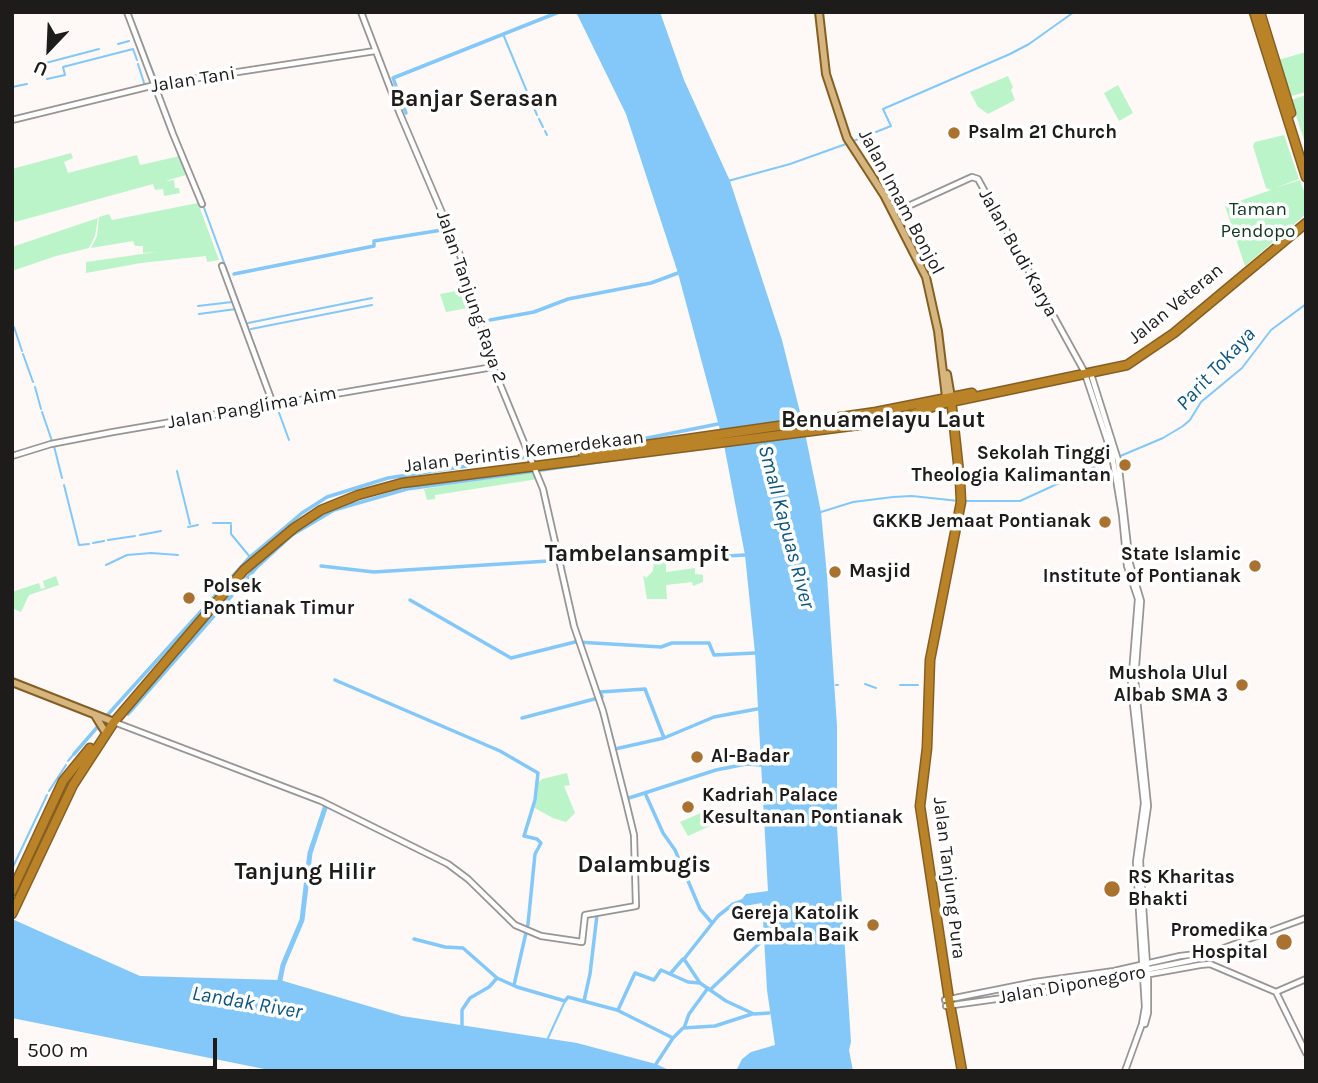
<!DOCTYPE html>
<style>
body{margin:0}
#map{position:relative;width:1318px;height:1083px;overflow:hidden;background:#fef8f6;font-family:Karla,sans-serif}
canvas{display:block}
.frame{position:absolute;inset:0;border:14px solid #1e1c1b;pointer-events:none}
.north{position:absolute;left:14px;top:14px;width:70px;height:70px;-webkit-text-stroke:5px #fff;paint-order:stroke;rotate:203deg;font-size:19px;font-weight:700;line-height:28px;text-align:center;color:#1e1c1b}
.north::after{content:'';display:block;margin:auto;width:24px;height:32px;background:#1e1c1b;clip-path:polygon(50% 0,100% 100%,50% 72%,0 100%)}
.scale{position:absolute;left:14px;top:1038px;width:203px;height:32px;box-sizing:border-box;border:4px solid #1e1c1b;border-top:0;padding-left:9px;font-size:21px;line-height:24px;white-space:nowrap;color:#1e1c1b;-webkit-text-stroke:5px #fff;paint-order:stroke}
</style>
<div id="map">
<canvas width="1318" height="1083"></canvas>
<div class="frame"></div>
<div class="north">U</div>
<div class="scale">500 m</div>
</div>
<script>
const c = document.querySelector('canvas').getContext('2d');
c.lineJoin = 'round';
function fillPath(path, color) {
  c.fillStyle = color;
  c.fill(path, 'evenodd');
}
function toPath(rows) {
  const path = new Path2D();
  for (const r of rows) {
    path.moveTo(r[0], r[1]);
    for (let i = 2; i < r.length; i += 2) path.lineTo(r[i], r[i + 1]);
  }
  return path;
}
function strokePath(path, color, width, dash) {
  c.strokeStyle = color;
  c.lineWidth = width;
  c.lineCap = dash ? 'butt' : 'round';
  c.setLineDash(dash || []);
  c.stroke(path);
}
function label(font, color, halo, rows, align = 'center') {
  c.font = font + ' Karla,sans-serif';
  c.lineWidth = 7;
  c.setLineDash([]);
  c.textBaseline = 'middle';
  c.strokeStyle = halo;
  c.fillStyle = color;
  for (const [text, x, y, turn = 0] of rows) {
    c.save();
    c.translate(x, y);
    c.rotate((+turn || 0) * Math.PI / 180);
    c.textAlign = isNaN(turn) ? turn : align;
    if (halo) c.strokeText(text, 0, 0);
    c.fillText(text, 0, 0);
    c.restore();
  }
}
fillPath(toPath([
 [1306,52,1306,92,1291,96,1278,60],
 [1008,76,1013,87,1011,90,1015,100,988,114,978,107,970,92],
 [1118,85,1133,113,1119,121,1104,93],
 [1306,95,1306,146,1291,100],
 [1284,135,1299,179,1275,188,1300,180,1306,197,1306,214,1245,266,1225,206,1271,190,1266,188,1253,146,1255,142],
 [71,153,73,158,64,162,68,173,137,155,140,165,180,156,186,175,165,181,174,180,175,188,179,188,180,193,164,196,163,189,155,190,153,184,15,222,12,217,12,169],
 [198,203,219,260,207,262,206,256,141,263,86,273,86,262,156,252,143,253,143,246,135,246,133,241,91,248,97,236,99,217,109,214,112,220],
 [98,218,95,236,89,248,56,256,12,271,12,247],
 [468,289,473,307,446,312,440,294],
 [536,471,538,479,435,495,435,499,427,500,424,489],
 [654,559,666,559,666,572,695,568,695,574,703,575,703,582,693,586,692,582,666,585,667,599,647,599,643,575,646,578,653,571],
 [56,576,59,585,29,595,21,612,12,608,12,592,39,583,41,589,45,588,43,581],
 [567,773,570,785,564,786,575,813,566,822,553,818,533,807,537,800,538,783,542,779],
 [703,812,710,826,688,836,680,822]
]), '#bbf4c9');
fillPath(toPath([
 [576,12,660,12,684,80,730,181,782,340,804,428,821,512,827,576,837,726,837,827,851,1042,849,1050,853,1071,736,1071,742,1059,751,1052,775,1045,767,990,762,903,733,908,731,903,742,899,746,894,768,891,755,653,745,555,724,445,678,273,626,114],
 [12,919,140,976,280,980,402,1016,577,1043,656,1064,671,1071,274,1071,12,1018]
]), '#83c8f9');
strokePath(toPath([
 [130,12,157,82],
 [503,34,530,99],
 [118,44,129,41],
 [138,64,145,86],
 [38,65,99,49],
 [47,79,65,75,63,67,133,49,137,60],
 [12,87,27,84],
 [532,103,537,115],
 [539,119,543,127],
 [174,130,184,154],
 [545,131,547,135],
 [851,142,891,126,883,109,1010,54,1029,44,1074,12],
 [728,181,790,164,846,144],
 [203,205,289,440],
 [198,306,232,302],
 [199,314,236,309],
 [248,323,372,298],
 [14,327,22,351],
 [251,329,372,305],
 [23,354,33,382],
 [35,387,41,409],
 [42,412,52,441],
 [54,446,62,478],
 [1118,457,1163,438,1183,426,1190,420,1201,402,1242,368,1271,330,1306,304],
 [177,471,190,524],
 [64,485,79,545,89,544],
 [964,501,1020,501,1068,479,1082,475,1094,467,1110,460],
 [821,512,853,502,893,497,912,496,959,501],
 [213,523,231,523],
 [231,525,231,534,250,557],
 [188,527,198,525],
 [140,535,161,531],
 [108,540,135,536],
 [93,543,104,541],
 [106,565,127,555,151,553,178,555],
 [865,684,876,688],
 [836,685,838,685],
 [900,685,918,685],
 [68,761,74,754],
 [49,791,66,765],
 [12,869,47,795],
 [548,1038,565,1001]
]), '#83c8f9', 2);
strokePath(toPath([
 [406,113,393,78,559,12],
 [234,274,374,246,374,241,448,229],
 [490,320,534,312,568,299,651,283,678,273],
 [321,566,374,572,596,558,614,561,660,555,673,559,745,555],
 [410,600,511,658,579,641],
 [577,642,661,647,672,643,709,643,714,655,755,653],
 [335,680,500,751,538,773,535,800,524,836,537,839,541,843,535,854,528,924,514,985],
 [128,714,256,568,292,535,334,510,407,489,627,458],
 [522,718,602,697,600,692,645,689,664,738,714,717,757,709],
 [102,721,250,557,302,513,327,497,388,478,632,441,718,424],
 [610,731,615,749,664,738],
 [74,754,100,724],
 [645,793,663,833,675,850,700,909,712,923],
 [629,798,716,770,746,764,761,765],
 [414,939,445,947,463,948,497,978,517,987,565,1001,568,997,617,1010,673,1038],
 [670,974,683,959],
 [700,983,684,959,718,916,732,905],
 [711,989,763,940],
 [584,1001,590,974,597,915],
 [618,1010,635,973,654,980,661,970,688,982,700,983,726,1001,754,1014,769,1013],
 [462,1027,462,1010,470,998,489,987,497,978],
 [684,1028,689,1014,708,988],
 [656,1064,673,1038,683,1028,715,1026,752,1014]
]), '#83c8f9', 3.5);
strokePath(toPath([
 [280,980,283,965,302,920,310,853,326,805]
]), '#83c8f9', 5);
const minor = toPath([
 [127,12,173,134,202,204],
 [12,120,159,84,375,51],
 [893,213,972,177,978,179,1084,371,1112,455,1122,515,1127,566,1138,599,1131,686,1144,803,1136,862,1145,1007,1142,1024,1125,1071],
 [222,266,273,404],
 [1091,374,1118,460,1130,564,1141,601,1135,679,1148,806,1140,861,1148,980,1148,1013,1145,1024],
 [12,456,51,444,113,432,493,367],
 [114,722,321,801,448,864,468,879,515,925,541,936,582,942,585,915,636,906,634,835,626,802,603,711,574,626,543,489,493,367,460,255,400,114,361,12],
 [1145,970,1208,957],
 [1276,992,1306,1053],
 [1276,992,1306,979],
 [945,1000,1035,982,1114,971,1180,956,1213,952,1306,918],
 [946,1006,1061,990,1200,965,1210,964,1276,992]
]);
const major = toPath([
 [819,12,826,74,847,138,884,195,926,277,938,331,946,397],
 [947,374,951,397],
 [12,682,114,722],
 [96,717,104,730]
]);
const highway = toPath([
 [1254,12,1306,177],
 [1260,12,1291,113],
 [951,399,960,481,961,502,930,660,927,748,920,806,949,999,962,1071],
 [583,454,876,412,972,393],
 [12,891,63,781,90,748],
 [12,914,73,785,114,722,244,570,294,528,321,510,358,495,402,483,867,424,907,416,941,404,1127,365,1174,333,1306,223]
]);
strokePath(minor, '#999593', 8);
strokePath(major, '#845f23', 10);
strokePath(highway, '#845f23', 11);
strokePath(minor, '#fff', 4.5);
strokePath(major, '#d6b57e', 6);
strokePath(highway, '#bb8328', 8);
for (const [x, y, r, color] of [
 [954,133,7,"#aa712f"],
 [1125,465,7,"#aa712f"],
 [1105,522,7,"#aa712f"],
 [1255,566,7,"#aa712f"],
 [835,572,7,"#aa712f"],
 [189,598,7,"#aa712f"],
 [1242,685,7,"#aa712f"],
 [697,757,7,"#aa712f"],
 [688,807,7,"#aa712f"],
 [1112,889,9,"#aa712f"],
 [873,925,7,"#aa712f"],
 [1284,942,9,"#aa712f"]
]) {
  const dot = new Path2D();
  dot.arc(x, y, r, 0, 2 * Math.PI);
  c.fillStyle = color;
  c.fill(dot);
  strokePath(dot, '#fff', 2.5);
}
label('19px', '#1e1c1b', '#fff', [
 ["Jalan Tani",193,80,-9],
 ["Jalan Imam Bonjol",901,202,62],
 ["Jalan Budi Karya",1018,253,61],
 ["Jalan Tanjung Raya 2",471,297,71],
 ["Jalan Veteran",1176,304,-39],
 ["Jalan Panglima Aim",252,408,-10],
 ["Jalan Perintis Kemerdekaan",524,452,-7],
 ["Jalan Tanjung Pura",949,878,83],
 ["Jalan Diponegoro",1072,985,-10]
]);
label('bold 19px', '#1e1c1b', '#fff', [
 ["Psalm 21 Church",968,133],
 ["Sekolah Tinggi",1111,454,"right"],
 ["Theologia Kalimantan",1111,476,"right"],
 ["GKKB Jemaat Pontianak",1091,522,"right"],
 ["State Islamic",1241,555,"right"],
 ["Institute of Pontianak",1241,577,"right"],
 ["Masjid",849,572],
 ["Polsek",203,587],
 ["Pontianak Timur",203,609],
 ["Mushola Ulul",1228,674,"right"],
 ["Albab SMA 3",1228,696,"right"],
 ["Al-Badar",711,757],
 ["Kadriah Palace",702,796],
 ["Kesultanan Pontianak",702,818],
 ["RS Kharitas",1128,878],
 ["Bhakti",1128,900],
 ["Gereja Katolik",859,914,"right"],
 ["Gembala Baik",859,936,"right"],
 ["Promedika",1268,931,"right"],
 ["Hospital",1268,953,"right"]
], 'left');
label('19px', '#12371f', '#fff', [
 ["Taman",1258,210],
 ["Pendopo",1258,232]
]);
label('italic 21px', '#0f557d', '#fff', [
 ["Parit Tokaya",1216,369,-47],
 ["Small Kapuas River",786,527,75],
 ["Landak River",247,1003,10]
]);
label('bold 23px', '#1e1c1b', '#fff', [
 ["Banjar Serasan",474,99],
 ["Benuamelayu Laut",883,420],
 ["Tambelansampit",637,554],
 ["Dalambugis",644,865],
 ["Tanjung Hilir",305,872]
]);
</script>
